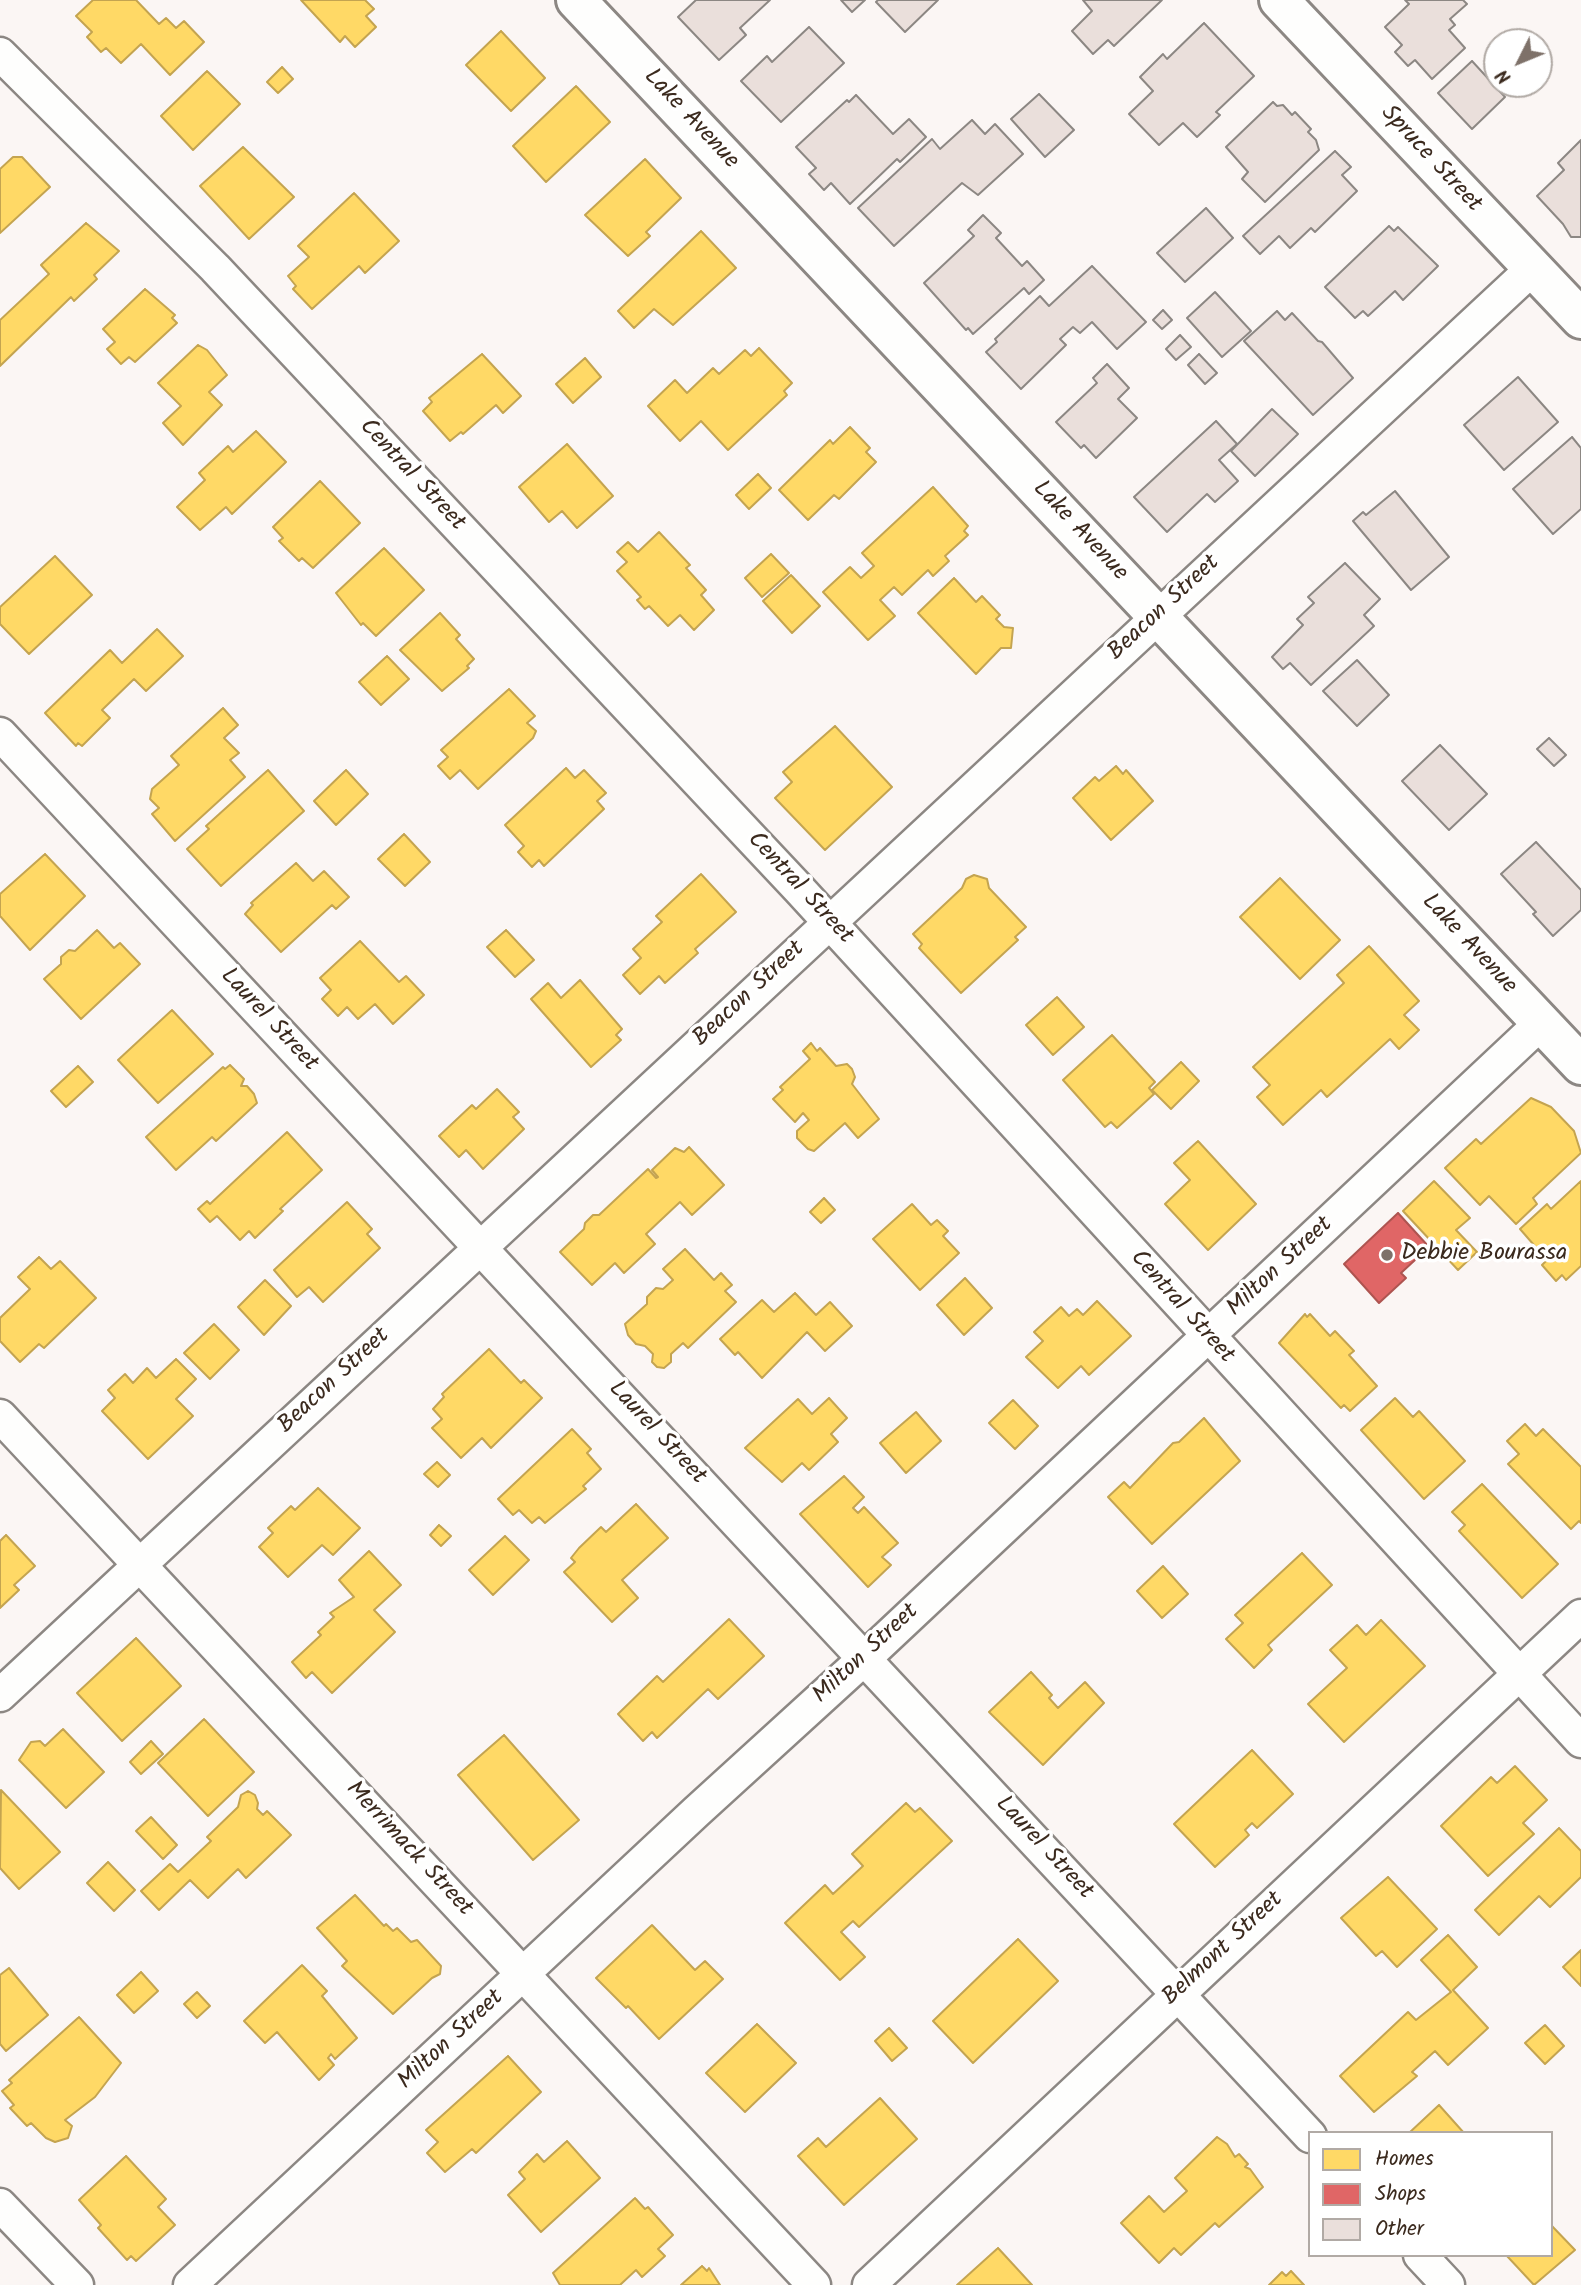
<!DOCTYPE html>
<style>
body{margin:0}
#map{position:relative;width:1581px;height:2285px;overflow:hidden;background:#fbf6f4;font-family:Kalam,sans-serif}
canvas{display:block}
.legend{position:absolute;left:1308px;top:2131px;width:245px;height:126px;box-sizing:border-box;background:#fff;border:2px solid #b1aaa5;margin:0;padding:9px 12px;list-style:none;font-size:21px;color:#3b2a1e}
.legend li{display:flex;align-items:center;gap:14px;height:35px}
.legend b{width:35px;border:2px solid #b1aaa5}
.north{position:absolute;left:1483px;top:28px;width:70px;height:70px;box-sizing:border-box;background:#fff;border:2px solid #b1aaa5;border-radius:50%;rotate:227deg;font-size:19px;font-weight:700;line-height:28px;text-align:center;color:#3b2a1e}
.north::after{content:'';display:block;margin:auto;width:24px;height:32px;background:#7e7169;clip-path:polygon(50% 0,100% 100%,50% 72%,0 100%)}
</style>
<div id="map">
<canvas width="1581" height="2285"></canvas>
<ul class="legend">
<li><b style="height:19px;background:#ffd966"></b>Homes</li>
<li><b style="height:19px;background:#e06666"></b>Shops</li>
<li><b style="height:19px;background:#eadfdb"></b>Other</li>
</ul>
<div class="north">N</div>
</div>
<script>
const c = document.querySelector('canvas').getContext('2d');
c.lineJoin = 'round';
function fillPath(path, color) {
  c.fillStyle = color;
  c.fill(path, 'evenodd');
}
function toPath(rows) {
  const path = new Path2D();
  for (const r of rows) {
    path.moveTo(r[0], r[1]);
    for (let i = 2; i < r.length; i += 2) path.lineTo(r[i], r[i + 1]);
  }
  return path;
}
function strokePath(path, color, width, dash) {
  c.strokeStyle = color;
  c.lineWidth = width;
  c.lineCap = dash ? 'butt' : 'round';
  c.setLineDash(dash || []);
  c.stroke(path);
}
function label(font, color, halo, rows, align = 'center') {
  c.font = font + ' Kalam,sans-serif';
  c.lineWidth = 7;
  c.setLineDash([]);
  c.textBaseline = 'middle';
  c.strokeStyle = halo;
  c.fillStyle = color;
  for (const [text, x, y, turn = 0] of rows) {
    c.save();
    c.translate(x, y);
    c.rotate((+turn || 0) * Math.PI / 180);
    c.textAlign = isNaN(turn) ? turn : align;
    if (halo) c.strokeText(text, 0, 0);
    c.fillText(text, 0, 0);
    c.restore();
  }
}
const homes = toPath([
 [93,0,136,0,159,24,166,18,176,28,184,21,204,42,170,75,141,44,121,63,106,48,101,52,87,37,92,32,76,16,93,0],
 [301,0,365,0,374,9,366,16,376,27,355,47,345,36,340,42,301,0],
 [501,31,545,78,511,111,466,65,501,31],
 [282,67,293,79,278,93,267,82,282,67],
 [207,71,240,104,193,150,161,116,207,71],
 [576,86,610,122,546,182,513,146,576,86],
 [243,147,294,197,249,239,200,186,243,147],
 [13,157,22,157,50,187,0,233,0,169,13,157],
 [645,159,681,198,646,232,650,236,628,256,585,215,645,159],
 [354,193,399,241,365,273,359,266,312,309,293,289,296,286,288,276,309,257,298,246,354,193],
 [86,223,119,251,94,275,97,279,74,301,71,297,0,366,0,320,49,274,41,265,86,223],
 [701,231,736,268,673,325,654,309,634,328,618,311,701,231],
 [145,289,175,315,172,318,177,323,135,362,129,357,121,364,107,349,115,342,103,329,145,289],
 [198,345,207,350,227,375,209,392,222,405,183,445,163,423,181,406,158,383,198,345],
 [759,348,792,383,784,391,787,395,728,450,701,421,680,441,648,406,675,380,687,393,713,368,719,374,745,350,751,356,759,348],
 [482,354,521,396,503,413,496,405,463,434,461,432,450,441,423,411,432,402,429,398,482,354],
 [585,358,601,377,573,403,556,384,585,358],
 [850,427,870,448,866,452,876,462,839,499,834,495,808,520,779,490,830,440,833,444,850,427],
 [256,431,286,462,232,514,226,507,200,530,177,507,205,480,199,473,228,446,233,452,256,431],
 [567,444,613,496,577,528,562,511,549,522,519,487,567,444],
 [758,474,771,488,749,509,736,495,758,474],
 [320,481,360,523,313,568,302,558,299,561,279,541,283,538,273,527,320,481],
 [933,487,968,526,964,531,968,535,945,556,949,561,933,576,928,570,902,595,894,587,880,600,895,616,868,640,823,592,850,567,861,578,874,566,862,553,933,487],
 [659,532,690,565,686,568,706,590,701,595,714,610,694,630,680,615,668,626,649,606,645,609,637,600,641,597,617,571,627,562,617,552,628,542,638,552,659,532],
 [384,548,424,590,376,636,363,623,361,625,336,593,384,548],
 [771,554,789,573,762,597,745,578,771,554],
 [55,556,92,595,29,654,0,624,0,607,55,556],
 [791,575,820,606,792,633,763,601,791,575],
 [954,578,976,602,982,596,1000,615,996,619,1004,627,1013,628,1011,648,1001,648,976,674,918,613,954,578],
 [440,613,460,635,456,639,474,659,467,666,469,668,442,691,400,650,440,613],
 [157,629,183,656,146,691,134,679,102,710,110,718,82,746,78,743,76,746,45,713,110,650,122,663,157,629],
 [387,656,409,679,381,705,359,682,387,656],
 [509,689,535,716,527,723,536,731,533,738,478,789,460,770,450,779,438,766,448,757,441,750,509,689],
 [223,708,238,725,224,738,239,753,230,760,245,777,175,841,152,814,159,808,150,799,152,789,179,765,171,756,223,708],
 [835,726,892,787,825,850,775,798,792,782,783,772,835,726],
 [1116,766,1123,774,1126,770,1153,801,1111,840,1073,798,1095,777,1099,781,1116,766],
 [566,768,575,778,584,770,606,793,597,801,604,809,544,866,539,860,532,867,518,852,524,846,505,825,566,768],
 [268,770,304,811,221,886,187,849,209,829,206,826,268,770],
 [346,770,368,794,336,825,314,801,346,770],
 [404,834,430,862,405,886,378,859,404,834],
 [45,854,85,896,30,950,0,916,0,894,45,854],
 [296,863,313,881,324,871,349,897,336,909,332,905,281,952,245,914,253,905,251,903,296,863],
 [701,874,736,912,695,949,698,953,665,983,659,976,640,994,623,975,641,958,633,949,662,922,656,916,701,874],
 [974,875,987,879,989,888,1026,927,1015,937,1018,940,961,993,919,948,922,944,913,934,962,888,966,879,974,875],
 [1280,878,1340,940,1300,979,1240,917,1280,878],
 [97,930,114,948,120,943,140,964,81,1019,44,979,61,964,61,957,69,950,75,951,97,930],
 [506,930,534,960,515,977,487,947,506,930],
 [360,941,399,982,406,976,424,995,393,1024,375,1004,358,1019,347,1007,338,1016,322,999,331,990,320,978,360,941],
 [1369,946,1419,1001,1404,1015,1419,1030,1399,1049,1390,1039,1327,1097,1321,1090,1283,1125,1257,1097,1270,1085,1253,1067,1344,983,1337,975,1369,946],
 [580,980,622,1029,616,1035,621,1040,591,1067,531,999,548,983,561,998,580,980],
 [1057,997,1084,1027,1053,1055,1026,1025,1057,997],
 [172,1010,213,1054,158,1103,118,1060,172,1010],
 [1112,1035,1155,1082,1149,1088,1154,1094,1117,1128,1111,1122,1105,1127,1063,1080,1112,1035],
 [811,1043,817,1051,820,1048,836,1066,847,1064,852,1069,855,1077,852,1084,879,1119,858,1138,845,1123,814,1151,808,1149,797,1138,797,1131,809,1120,803,1113,795,1122,773,1099,783,1090,780,1087,810,1059,803,1051,811,1043],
 [1181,1062,1199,1081,1171,1109,1152,1090,1181,1062],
 [230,1065,244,1079,241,1086,247,1086,254,1094,257,1103,216,1141,212,1137,176,1170,146,1137,223,1067,225,1069,230,1065],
 [78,1066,93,1082,66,1107,51,1091,78,1066],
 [497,1089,519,1112,513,1117,524,1129,483,1169,466,1150,459,1157,439,1136,472,1105,476,1109,497,1089],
 [1531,1098,1551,1107,1574,1131,1581,1153,1533,1198,1537,1204,1516,1224,1489,1196,1480,1205,1445,1168,1476,1139,1481,1144,1531,1098],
 [287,1132,322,1170,280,1209,283,1211,255,1238,249,1231,240,1240,217,1216,210,1222,198,1209,207,1201,210,1204,287,1132],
 [1198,1141,1256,1204,1208,1250,1165,1204,1190,1180,1174,1163,1198,1141],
 [689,1147,724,1185,692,1215,680,1202,646,1234,655,1244,624,1273,615,1263,592,1285,560,1252,584,1229,585,1223,593,1215,599,1215,648,1169,656,1178,658,1177,652,1170,675,1148,684,1152,689,1147],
 [1434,1181,1470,1218,1456,1230,1477,1252,1458,1270,1403,1211,1434,1181],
 [1581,1181,1581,1266,1566,1280,1562,1275,1556,1281,1542,1265,1547,1260,1520,1229,1547,1204,1551,1209,1581,1181],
 [824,1198,835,1210,821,1223,810,1212,824,1198],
 [347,1202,372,1229,367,1234,380,1248,323,1302,309,1287,297,1297,274,1270,347,1202],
 [912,1204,931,1225,937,1220,948,1231,943,1236,959,1253,920,1290,873,1239,912,1204],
 [685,1249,714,1280,721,1273,732,1285,725,1291,736,1302,688,1348,683,1343,671,1354,671,1362,664,1368,657,1367,652,1362,653,1354,645,1346,636,1344,628,1335,625,1324,647,1304,647,1297,656,1288,663,1289,673,1280,663,1269,685,1249],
 [39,1257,51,1269,60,1261,96,1298,44,1348,39,1344,20,1362,0,1341,0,1318,30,1289,18,1277,39,1257],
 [965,1278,992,1308,964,1335,937,1305,965,1278],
 [265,1280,291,1306,264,1335,238,1307,265,1280],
 [795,1293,816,1315,830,1302,852,1326,825,1351,807,1332,762,1378,738,1352,735,1355,720,1339,762,1300,774,1312,795,1293],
 [1097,1301,1131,1336,1089,1375,1081,1366,1058,1388,1026,1357,1043,1341,1034,1332,1061,1307,1069,1316,1077,1309,1083,1315,1097,1301],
 [1305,1314,1307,1317,1310,1314,1330,1336,1335,1331,1354,1351,1349,1355,1377,1386,1350,1411,1344,1405,1341,1408,1279,1343,1305,1314],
 [214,1324,239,1350,210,1379,184,1353,214,1324],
 [489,1349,521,1383,524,1380,542,1398,491,1448,482,1438,461,1458,432,1428,442,1419,433,1409,444,1397,442,1394,489,1349],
 [176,1359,196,1379,176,1399,193,1416,148,1459,102,1411,115,1398,108,1390,125,1374,133,1383,147,1368,156,1378,176,1359],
 [829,1398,847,1418,831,1434,838,1442,809,1470,802,1463,782,1482,745,1448,798,1399,812,1414,829,1398],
 [1395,1398,1413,1417,1419,1411,1465,1461,1424,1499,1361,1430,1395,1398],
 [1013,1400,1038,1426,1015,1449,989,1423,1013,1400],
 [916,1412,941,1441,906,1473,880,1443,916,1412],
 [1204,1418,1240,1461,1152,1544,1108,1497,1124,1482,1130,1488,1173,1443,1179,1442,1204,1418],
 [1525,1424,1536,1436,1543,1429,1581,1467,1581,1523,1579,1521,1571,1529,1508,1464,1519,1454,1507,1441,1525,1424],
 [572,1429,591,1449,587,1453,601,1469,583,1486,586,1489,545,1523,539,1517,532,1523,519,1510,513,1515,498,1499,572,1429],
 [437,1462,450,1475,438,1487,424,1474,437,1462],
 [844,1476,864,1497,853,1508,858,1513,864,1507,898,1543,882,1557,891,1565,868,1587,800,1514,844,1476],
 [1482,1484,1558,1564,1522,1598,1459,1531,1465,1525,1452,1512,1482,1484],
 [318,1488,360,1528,333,1555,322,1545,288,1577,259,1547,273,1533,268,1528,291,1506,295,1510,318,1488],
 [636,1504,668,1538,622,1580,638,1598,612,1622,564,1572,575,1562,571,1558,579,1548,601,1527,606,1532,636,1504],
 [439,1525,451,1536,441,1546,430,1535,439,1525],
 [6,1535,35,1566,14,1585,19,1590,0,1608,0,1541,6,1535],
 [505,1536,529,1560,493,1595,469,1570,505,1536],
 [369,1551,401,1585,374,1610,395,1632,332,1693,312,1672,306,1678,292,1662,321,1635,318,1632,334,1617,330,1613,354,1597,339,1580,369,1551],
 [1302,1553,1332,1585,1268,1645,1272,1650,1254,1668,1226,1639,1243,1623,1235,1615,1302,1553],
 [1163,1566,1188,1594,1162,1618,1137,1591,1163,1566],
 [729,1619,764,1656,718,1699,708,1689,657,1738,652,1732,643,1741,618,1714,657,1676,663,1682,729,1619],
 [1381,1620,1425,1666,1344,1742,1308,1704,1347,1668,1330,1650,1357,1625,1366,1635,1381,1620],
 [136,1638,181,1686,122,1741,77,1693,136,1638],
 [1031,1672,1052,1695,1049,1698,1058,1708,1085,1682,1104,1703,1043,1765,989,1712,1031,1672],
 [204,1719,254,1772,208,1816,158,1763,204,1719],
 [63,1729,104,1772,66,1808,19,1760,31,1742,40,1741,45,1746,63,1729],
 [504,1735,579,1820,533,1860,458,1775,504,1735],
 [151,1741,163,1754,141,1774,130,1762,151,1741],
 [1252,1750,1293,1794,1257,1828,1252,1823,1245,1830,1249,1835,1215,1867,1174,1824,1252,1750],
 [1515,1766,1547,1800,1523,1823,1534,1834,1488,1876,1441,1826,1491,1777,1497,1783,1515,1766],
 [1,1790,60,1852,19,1889,0,1868,1,1790],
 [248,1791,255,1795,258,1803,257,1809,263,1815,267,1811,291,1835,246,1878,238,1869,208,1898,190,1880,159,1910,141,1891,170,1864,178,1872,211,1841,207,1837,238,1807,241,1795,248,1791],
 [906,1803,915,1812,920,1808,952,1841,859,1927,853,1921,841,1932,865,1957,840,1980,785,1923,825,1885,833,1894,863,1866,852,1854,906,1803],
 [151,1817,177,1845,163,1859,136,1831,151,1817],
 [1559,1828,1581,1851,1581,1877,1550,1907,1539,1896,1499,1935,1475,1910,1559,1828],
 [108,1862,135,1890,114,1911,87,1883,108,1862],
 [1388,1877,1437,1929,1397,1967,1382,1951,1376,1956,1341,1918,1388,1877],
 [355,1895,384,1926,386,1924,393,1931,397,1928,411,1942,417,1940,441,1966,440,1974,432,1978,393,2014,342,1966,347,1961,317,1928,355,1895],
 [652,1925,695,1970,705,1961,723,1979,659,2039,628,2006,626,2008,596,1978,652,1925],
 [1448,1935,1477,1967,1453,1990,1488,2028,1448,2065,1435,2051,1412,2072,1417,2076,1374,2112,1340,2076,1408,2012,1416,2020,1451,1992,1421,1960,1448,1935],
 [1018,1939,1058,1981,973,2063,933,2021,1018,1939],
 [1581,1950,1581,1986,1563,1967,1581,1950],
 [302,1965,327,1991,322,1996,357,2038,335,2059,331,2054,328,2058,334,2065,319,2080,277,2032,265,2043,244,2021,302,1965],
 [9,1968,48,2015,6,2051,0,2044,0,1975,9,1968],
 [141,1972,158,1991,134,2013,117,1995,141,1972],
 [197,1992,210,2006,197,2018,184,2004,197,1992],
 [79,2017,121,2063,95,2097,65,2120,72,2126,68,2138,55,2142,46,2138,31,2123,27,2126,10,2108,14,2105,2,2091,12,2083,9,2080,79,2017],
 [757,2024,796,2063,745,2112,706,2073,757,2024],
 [1545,2025,1564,2046,1545,2064,1525,2043,1545,2025],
 [889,2028,907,2048,892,2061,875,2041,889,2028],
 [508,2056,541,2092,476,2153,472,2149,445,2172,427,2153,438,2142,426,2130,508,2056],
 [880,2098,917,2139,844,2205,798,2156,818,2138,826,2147,880,2098],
 [1439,2105,1464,2133,1409,2133,1439,2105],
 [1217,2137,1227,2144,1235,2157,1239,2154,1248,2164,1245,2167,1250,2169,1263,2187,1219,2227,1215,2223,1181,2255,1174,2248,1159,2263,1121,2223,1149,2196,1164,2212,1187,2191,1175,2178,1217,2137],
 [567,2141,600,2178,541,2232,508,2195,525,2179,519,2172,537,2154,544,2162,567,2141],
 [126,2156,166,2199,158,2207,175,2225,136,2261,131,2256,127,2260,98,2228,101,2225,79,2200,126,2156],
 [635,2198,645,2209,648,2207,673,2235,658,2249,665,2256,642,2277,636,2270,620,2285,560,2285,553,2273,635,2198],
 [1551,2225,1575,2250,1534,2285,1507,2256,1551,2255,1551,2225],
 [998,2248,1032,2285,957,2285,998,2248],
 [702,2266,707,2271,709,2268,720,2285,681,2285,702,2266],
 [1291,2271,1304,2285,1269,2285,1282,2272,1286,2276,1291,2271]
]);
fillPath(homes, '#ffd966');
strokePath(homes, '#c4a450', 2);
const shops = toPath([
 [1398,1213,1429,1247,1401,1273,1406,1278,1379,1303,1344,1264,1398,1213]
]);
fillPath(shops, '#e06666');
strokePath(shops, '#ae5450', 2);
const building = toPath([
 [696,0,770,0,740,28,746,35,719,60,678,17,696,0],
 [841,0,865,0,852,12,841,0],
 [878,0,938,0,905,32,876,2,878,0],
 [1162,0,1114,46,1108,40,1093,54,1072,31,1092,11,1083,0,1162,0],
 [1405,0,1463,0,1467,4,1450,19,1455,25,1449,30,1465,48,1432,79,1415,60,1408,66,1395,52,1402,45,1385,27,1409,4,1405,0],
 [1204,23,1254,76,1216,112,1220,115,1197,137,1183,123,1159,145,1129,114,1153,91,1140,77,1163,54,1167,59,1204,23],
 [809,27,844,63,781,122,741,81,767,56,772,62,809,27],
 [1472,61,1505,97,1472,129,1438,93,1472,61],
 [1039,94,1074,130,1045,157,1011,119,1039,94],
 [856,95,893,134,909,119,926,137,900,162,897,159,850,204,831,183,824,190,809,174,816,168,796,147,847,100,849,102,856,95],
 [1273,102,1277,106,1283,105,1292,115,1295,112,1311,129,1308,132,1316,140,1319,150,1265,202,1242,179,1248,172,1226,147,1273,102],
 [972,120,985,134,995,124,1023,154,978,195,962,183,894,246,858,208,932,139,940,149,972,120],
 [1581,140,1581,237,1571,237,1563,224,1537,196,1564,170,1558,163,1581,140],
 [1335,151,1351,167,1342,175,1357,191,1315,232,1311,228,1290,248,1279,236,1260,254,1243,236,1335,151],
 [1206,208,1233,238,1185,282,1157,253,1206,208],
 [983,215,1001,233,996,238,1022,266,1027,261,1044,280,1029,294,1024,288,973,334,968,328,966,330,924,283,974,236,968,230,983,215],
 [1389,226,1394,231,1398,227,1438,266,1403,300,1395,291,1368,316,1363,311,1355,318,1325,287,1389,226],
 [1092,266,1146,322,1117,349,1092,322,1080,333,1073,327,1060,339,1066,345,1021,389,986,352,997,342,995,339,1040,296,1049,306,1092,266],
 [1215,292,1251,331,1222,357,1187,318,1215,292],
 [1163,310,1172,320,1162,329,1153,320,1163,310],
 [1277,311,1285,320,1292,313,1318,341,1322,342,1353,378,1313,415,1244,341,1277,311],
 [1180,335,1191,347,1176,360,1166,349,1180,335],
 [1199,354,1217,373,1205,384,1188,365,1199,354],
 [1107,364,1129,388,1118,399,1137,418,1096,458,1084,445,1081,448,1056,422,1097,383,1093,378,1107,364],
 [1518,377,1558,422,1504,470,1464,425,1518,377],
 [1272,409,1298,434,1255,476,1231,451,1272,409],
 [1216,421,1237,444,1219,460,1238,481,1215,502,1207,494,1167,532,1134,497,1216,421],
 [1572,437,1581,448,1581,509,1553,534,1513,489,1572,437],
 [1395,491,1449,557,1411,590,1353,521,1363,512,1366,515,1395,491],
 [1345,563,1380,599,1364,615,1374,626,1311,685,1290,663,1283,669,1272,657,1303,625,1297,619,1314,603,1308,597,1345,563],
 [1357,660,1389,695,1357,726,1323,691,1357,660],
 [1549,738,1566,755,1554,766,1537,749,1549,738],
 [1440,745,1487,794,1449,830,1402,781,1440,745],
 [1536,842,1581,890,1581,910,1553,936,1533,914,1536,912,1501,874,1536,842]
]);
fillPath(building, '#eadfdb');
strokePath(building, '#8c8783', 2);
const street = toPath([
 [0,54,215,268,799,889,1581,1741],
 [0,734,1310,2136],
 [0,1416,814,2285],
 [0,1695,1532,269],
 [0,2205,77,2285],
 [1420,2255,1448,2285],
 [190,2285,696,1812,865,1658,1541,1023],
 [869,2285,1581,1616]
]);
const secondary = toPath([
 [576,0,1581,1065],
 [1279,0,1581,319]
]);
strokePath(street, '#8c8783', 37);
strokePath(secondary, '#8c8783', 44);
strokePath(street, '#fefefd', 32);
strokePath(secondary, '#fefefd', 38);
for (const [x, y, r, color] of [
 [1387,1255,7,"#7e7169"]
]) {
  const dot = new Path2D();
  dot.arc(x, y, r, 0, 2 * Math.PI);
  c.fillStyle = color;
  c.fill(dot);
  strokePath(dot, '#fff', 2.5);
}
label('24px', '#3b2a1e', '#fff', [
 ["Lake Avenue",690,120,47],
 ["Spruce Street",1430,160,47],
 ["Central Street",411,476,47],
 ["Lake Avenue",1079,532,47],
 ["Beacon Street",1165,609,-43],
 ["Central Street",799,889,47],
 ["Lake Avenue",1468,945,47],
 ["Beacon Street",750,995,-43],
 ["Laurel Street",268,1021,47],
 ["Milton Street",1281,1268,-43],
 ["Central Street",1181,1308,48],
 ["Beacon Street",335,1382,-43],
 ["Laurel Street",656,1434,47],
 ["Milton Street",867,1655,-43],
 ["Laurel Street",1043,1849,47],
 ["Merrimack Street",408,1850,47],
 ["Belmont Street",1224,1950,-43],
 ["Milton Street",452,2041,-43]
]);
label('24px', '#3b2a1e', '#fff', [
 ["Debbie Bourassa",1401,1255]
], 'left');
</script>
